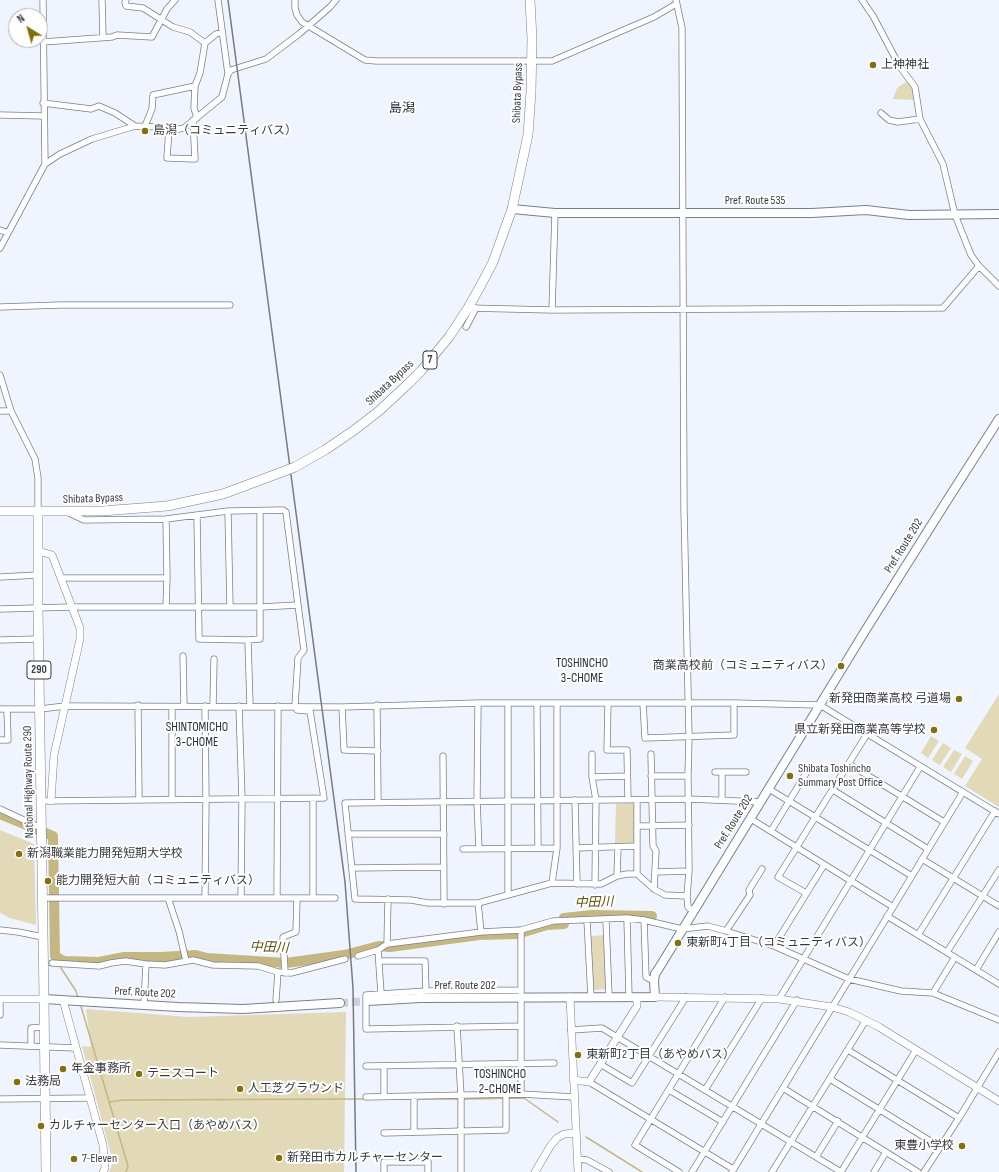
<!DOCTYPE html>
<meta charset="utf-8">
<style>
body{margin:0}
#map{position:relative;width:999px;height:1172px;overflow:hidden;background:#eff4fe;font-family:"Sofia Sans Condensed",sans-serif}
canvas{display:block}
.north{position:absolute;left:8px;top:8px;width:40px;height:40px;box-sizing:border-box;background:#fff;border:1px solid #b0b1b3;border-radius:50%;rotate:323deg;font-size:11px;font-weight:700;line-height:16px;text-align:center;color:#393b42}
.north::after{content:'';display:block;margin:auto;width:14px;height:18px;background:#826f0d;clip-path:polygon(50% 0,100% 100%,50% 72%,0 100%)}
</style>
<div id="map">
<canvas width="999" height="1172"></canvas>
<div class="north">N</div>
</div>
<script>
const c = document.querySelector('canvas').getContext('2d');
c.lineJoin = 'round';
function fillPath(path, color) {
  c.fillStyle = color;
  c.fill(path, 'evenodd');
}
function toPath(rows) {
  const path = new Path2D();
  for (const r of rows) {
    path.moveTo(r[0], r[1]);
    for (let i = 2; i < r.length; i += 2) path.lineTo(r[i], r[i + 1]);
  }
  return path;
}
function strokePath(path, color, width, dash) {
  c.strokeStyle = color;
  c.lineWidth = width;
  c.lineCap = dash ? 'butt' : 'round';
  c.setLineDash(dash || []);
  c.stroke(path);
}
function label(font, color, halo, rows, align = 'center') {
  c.font = font + ' "Sofia Sans Condensed","Noto Sans JP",sans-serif';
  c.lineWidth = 4;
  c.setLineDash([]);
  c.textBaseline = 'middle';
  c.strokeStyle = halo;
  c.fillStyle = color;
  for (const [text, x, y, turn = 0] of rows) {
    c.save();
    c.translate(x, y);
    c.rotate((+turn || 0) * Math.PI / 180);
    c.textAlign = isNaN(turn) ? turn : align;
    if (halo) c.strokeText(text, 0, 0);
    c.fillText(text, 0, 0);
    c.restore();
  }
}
fillPath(toPath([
 [909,80,917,100,893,99,897,88],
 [999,694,999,807,965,786,982,759,965,748],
 [931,736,939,741,928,758,921,753],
 [943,743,951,748,940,765,932,760],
 [954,750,962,754,951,772,943,767],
 [965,756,973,761,962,779,954,774],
 [634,803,634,843,615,844,616,804],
 [0,830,34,844,36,925,10,918,0,913],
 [605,935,606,989,593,990,591,936],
 [86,1009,189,1017,346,1012,344,1172,109,1172,113,1162,82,1046,91,1047]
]), '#e1d9b8');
strokePath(toPath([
 [55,956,57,962],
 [59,965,76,991,78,998],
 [80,1003,128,1166,126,1172],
 [387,1099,459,1099],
 [463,1099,524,1098,558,1122],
 [110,1102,123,1100,365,1099],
 [586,1137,642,1172]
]), '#c4b781', 1.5);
strokePath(toPath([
 [0,814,53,836,55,956,64,961,99,962,124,957,161,957,196,955,207,958,286,963,344,955,379,946,390,947,479,935,517,934,547,925,564,924,564,918,592,915,652,916]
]), '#c4b781', 10);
strokePath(toPath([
 [340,1003,368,1001]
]), '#cbcfd8', 8, [8, 4]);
const minor = toPath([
 [43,0,45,164],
 [102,0,103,37],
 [126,0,125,2,126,6,143,8,173,27,190,32,205,43],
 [218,0,228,74],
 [295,0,295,8,297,15,302,22,365,60,376,61,552,61,654,17,676,4],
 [676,0,682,28,684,509,689,737,688,776,689,871,687,896,688,907,693,911],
 [862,0,873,16,900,67,915,87,920,119,943,164,955,215,971,255,979,266,999,286],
 [43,42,112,37,117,35,152,37,167,9,175,0],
 [43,103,91,109,99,106,115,113,135,126],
 [881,113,889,120,898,122,920,119],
 [0,115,44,116],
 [197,118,194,108,195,86,200,73,205,43,216,34,222,32],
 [145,126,152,109,153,95,195,86],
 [169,129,167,158,195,159,193,120],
 [0,230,8,233],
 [0,248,45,164,60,154,92,139,135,126,157,127,174,130,184,128,222,97,228,74,231,70,266,59,299,34,330,7,336,0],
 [0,307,60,305,230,305],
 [468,308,552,310,943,308,979,266],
 [552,310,555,213],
 [466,327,476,308],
 [0,375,11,411,35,459,38,478,38,511],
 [0,411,11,411],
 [228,511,230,607],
 [69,513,84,520,166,519,228,511,283,510,286,512,298,605],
 [197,515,199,639,248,640,260,639,260,511],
 [166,519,167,578,166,607],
 [0,577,38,575],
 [62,578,167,578],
 [0,609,72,607,261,607,298,605,304,650,298,658,295,706,297,710,310,711,324,798,41,801],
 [0,640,38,639],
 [248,640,250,706],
 [183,656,184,706],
 [478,703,477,801,479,849],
 [508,703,508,895],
 [537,703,538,848],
 [608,703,607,750,627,750,628,800],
 [643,703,645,738,734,735,734,703],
 [138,705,139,800],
 [377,705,378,802],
 [205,706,206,799,205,898],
 [213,706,214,659],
 [239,706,242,799,241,898],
 [342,707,344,750,378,751],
 [0,709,40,709,65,706,342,707,478,703,734,703,820,705,999,814],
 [0,740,8,740,7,710],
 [592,754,592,777,596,800,595,885],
 [651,754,653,846,656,851,654,889],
 [443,756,444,904],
 [849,764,944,822],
 [715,772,746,772],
 [722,772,722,800],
 [651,776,688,776],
 [592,777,627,776],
 [769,789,912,876],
 [833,790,928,849],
 [172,800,172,707],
 [575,800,577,884],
 [637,800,637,874],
 [0,809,41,828],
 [751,819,893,907],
 [637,826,689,825],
 [771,831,808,770],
 [348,834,444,834],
 [576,848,637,846],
 [463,849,557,848],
 [922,859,999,906],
 [352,868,444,867],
 [655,872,689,871],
 [617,876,618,847],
 [552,883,557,848,557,703],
 [806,893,778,877,867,734],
 [687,896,665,895,654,889,637,874,627,874,617,876,601,884,552,883,478,903,428,903,411,900,355,899,345,803,689,799,761,802],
 [43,898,335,898],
 [168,898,179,931,186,961],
 [277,898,278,706],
 [313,898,313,798],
 [478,903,481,932],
 [887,916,999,984],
 [627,918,629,997],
 [587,920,591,997],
 [606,920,609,997],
 [644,920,646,977,654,981],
 [0,930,18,932,43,937],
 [521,930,521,1094],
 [726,931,750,895,749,890,762,869],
 [918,935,995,811],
 [387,944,388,899],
 [774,946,824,865],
 [378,950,381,993],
 [947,952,999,870],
 [358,956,378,950,387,944,481,932,521,930,553,921,627,918,644,920,682,929,708,926,726,931,774,946,849,979,901,991,933,993,999,1020],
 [379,961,425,961,426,991],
 [52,963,99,966,111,963,125,961,146,964,165,965,193,960,213,965,258,966,278,972,291,973,345,959],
 [976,970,999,932],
 [285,973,283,937,296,932,297,899],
 [933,993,955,957],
 [779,999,920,767],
 [276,1000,278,972],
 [144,1005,146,964],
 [0,1015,0,999],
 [457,1026,461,1096,461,1172],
 [521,1026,366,1029,366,995,426,991,521,990],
 [571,1030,602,1028,841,1172],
 [0,1045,75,1048],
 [31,1046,31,1028,44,1027],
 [848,1050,959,1118],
 [600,1064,632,1083,686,997],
 [366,1066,554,1063],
 [830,1079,940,1147],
 [589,1082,733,1169],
 [783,1088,918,1172],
 [669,1090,723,1122],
 [705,1090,762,998],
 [384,1096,384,1066],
 [366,1097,521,1094,574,1097],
 [0,1099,91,1098],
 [414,1132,414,1096],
 [384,1133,506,1130,506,1094],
 [816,1157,838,1121],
 [578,1159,587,1160,609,1172],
 [384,1172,384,1162,428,1162,428,1172],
 [679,1172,635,1145,725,997],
 [692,1172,797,1000],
 [732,1172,963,792],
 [772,1172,866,1020],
 [841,1172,916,1050],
 [874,1172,886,1152],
 [924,1172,959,1118,999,1052]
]);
const tertiary = toPath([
 [38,551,52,555,80,628,80,639,54,755,51,801],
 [570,997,578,1172],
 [655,997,779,999,832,1007,849,1012,879,1027,999,1101],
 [0,999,44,999],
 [63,1000,103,1145,105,1168,103,1172],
 [573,1080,589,1082,637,1006,637,998],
 [535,1172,551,1145,557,1138,564,1134,576,1133]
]);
const secondary = toPath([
 [512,209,555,213,812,213,866,210,909,215,999,214],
 [44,999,178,1007,243,1009,340,1003],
 [368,1001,420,998,655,997,654,981,655,974,659,968,865,631,941,510,999,419]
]);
const trunk = toPath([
 [295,467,325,450,353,431,379,411,409,383,421,371,449,337,468,308,481,285,493,262,512,209,528,135,531,92,532,39,530,0],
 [0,511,102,511,167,506,223,494,282,472],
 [38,511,38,608,44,999,46,1172]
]);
strokePath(minor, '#797f8f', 7);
strokePath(tertiary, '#797f8f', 8);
strokePath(secondary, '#797f8f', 10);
strokePath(trunk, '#797f8f', 10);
strokePath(minor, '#fff', 5.5);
strokePath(tertiary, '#fff', 7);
strokePath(secondary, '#fff', 8);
strokePath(trunk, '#fff', 9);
strokePath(toPath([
 [228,0,345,882,353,988,356,1172]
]), '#777a82', 1.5);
const trunkBridge = toPath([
 [282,472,295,467]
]);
strokePath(trunkBridge, '#797f8f', 10, []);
strokePath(trunkBridge, '#fff', 9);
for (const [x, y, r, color] of [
 [873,65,4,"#826f0d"],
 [145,131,4,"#826f0d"],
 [841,666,4,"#826f0d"],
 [959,699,4,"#826f0d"],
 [934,730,4,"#826f0d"],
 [790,776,4,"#826f0d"],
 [19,854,4,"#826f0d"],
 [48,881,4,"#826f0d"],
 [678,943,4,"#826f0d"],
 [578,1055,4,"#826f0d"],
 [63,1069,4,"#826f0d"],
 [139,1074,4,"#826f0d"],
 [17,1082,4,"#826f0d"],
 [240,1089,4,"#826f0d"],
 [41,1126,4,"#826f0d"],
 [962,1146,4,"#826f0d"],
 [279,1158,4,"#826f0d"],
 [74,1159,4,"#826f0d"]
]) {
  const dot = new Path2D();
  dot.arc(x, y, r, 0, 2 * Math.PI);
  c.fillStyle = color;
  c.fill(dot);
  strokePath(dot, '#fff', 1.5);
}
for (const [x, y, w] of [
 [430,360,14],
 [39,670,24]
]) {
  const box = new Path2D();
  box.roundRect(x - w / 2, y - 9, w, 18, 3);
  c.fillStyle = '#fff';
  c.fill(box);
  strokePath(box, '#393b42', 1);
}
label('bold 11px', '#393b42', null, [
 ["7",430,360],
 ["290",39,670]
]);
label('12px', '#393b42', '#fff', [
 ["上神神社",881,65],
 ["島潟（コミュニティバス）",153,131],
 ["商業高校前（コミュニティバス）",833,666,"right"],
 ["新発田商業高校 弓道場",951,699,"right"],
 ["県立新発田商業高等学校",926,730,"right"],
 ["Shibata Toshincho",798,769],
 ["Summary Post Office",798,783],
 ["新潟職業能力開発短期大学校",27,854],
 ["能力開発短大前（コミュニティバス）",56,881],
 ["東新町4丁目（コミュニティバス）",686,943],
 ["東新町2丁目（あやめバス）",586,1055],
 ["年金事務所",71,1069],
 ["テニスコート",147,1074],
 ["法務局",25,1082],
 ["人工芝グラウンド",248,1089],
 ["カルチャーセンター入口（あやめバス）",49,1126],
 ["東豊小学校",954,1146,"right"],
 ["新発田市カルチャーセンター",287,1158],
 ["7-Eleven",82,1159]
], 'left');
label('12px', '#393b42', '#fff', [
 ["Shibata Bypass",518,93,-88],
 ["Pref. Route 535",755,201],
 ["Shibata Bypass",390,383,-43],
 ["Shibata Bypass",93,499,-2],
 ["Pref. Route 202",904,546,-58],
 ["National Highway Route 290",29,782,-91],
 ["Pref. Route 202",734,822,-58],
 ["Pref. Route 202",465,986],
 ["Pref. Route 202",145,993,3]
]);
label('13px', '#292e3b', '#fff', [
 ["島潟",402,109],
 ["TOSHINCHO",582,664],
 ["3-CHOME",582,679],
 ["SHINTOMICHO",197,728],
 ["3-CHOME",197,743],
 ["TOSHINCHO",500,1075],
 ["2-CHOME",500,1090]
]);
label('italic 13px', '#5e500e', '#fff', [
 ["中田川",594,903,-2],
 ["中田川",269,948,2]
]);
</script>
